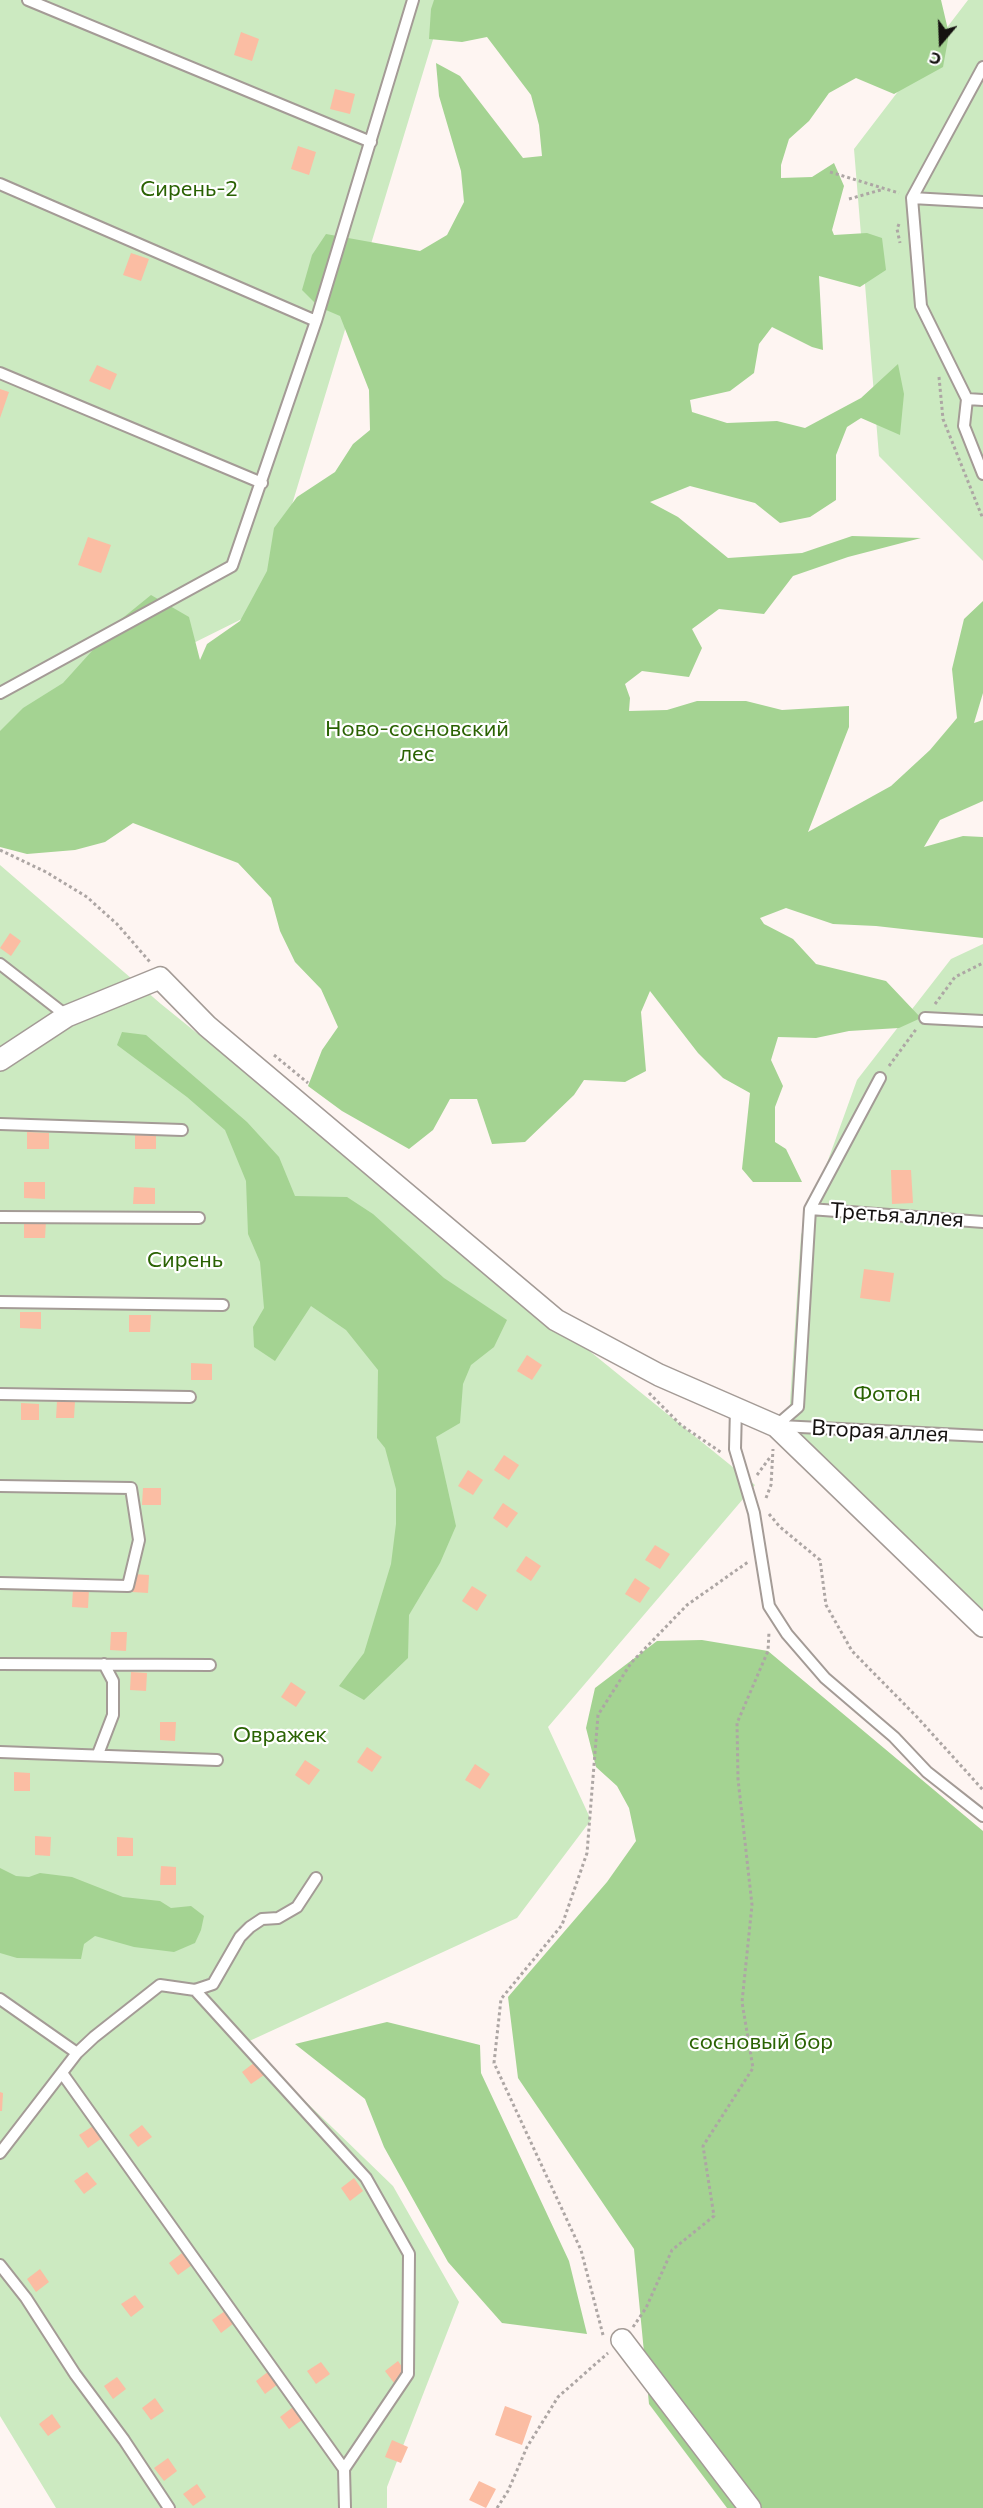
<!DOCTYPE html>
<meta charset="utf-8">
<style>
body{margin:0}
#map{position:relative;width:983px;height:2508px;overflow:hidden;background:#fef5f2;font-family:Commissioner,sans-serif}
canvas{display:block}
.north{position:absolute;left:911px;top:12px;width:60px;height:60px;-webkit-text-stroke:4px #fff;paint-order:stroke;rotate:199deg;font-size:16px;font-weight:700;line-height:24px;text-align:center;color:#151210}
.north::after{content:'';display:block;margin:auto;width:21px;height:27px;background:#151210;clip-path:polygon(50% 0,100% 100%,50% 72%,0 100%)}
</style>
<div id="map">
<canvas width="983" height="2508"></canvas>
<div class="north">С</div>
</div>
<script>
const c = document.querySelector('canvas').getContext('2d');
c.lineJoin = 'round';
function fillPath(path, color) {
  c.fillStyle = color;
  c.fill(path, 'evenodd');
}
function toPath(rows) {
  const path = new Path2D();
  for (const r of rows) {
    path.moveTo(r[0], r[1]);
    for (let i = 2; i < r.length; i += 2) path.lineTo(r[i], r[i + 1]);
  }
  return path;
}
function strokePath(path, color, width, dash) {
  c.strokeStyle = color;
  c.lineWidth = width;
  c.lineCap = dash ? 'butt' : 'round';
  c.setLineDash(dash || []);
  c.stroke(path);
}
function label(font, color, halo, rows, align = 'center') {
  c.font = font + ' Commissioner,sans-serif';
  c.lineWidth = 4.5;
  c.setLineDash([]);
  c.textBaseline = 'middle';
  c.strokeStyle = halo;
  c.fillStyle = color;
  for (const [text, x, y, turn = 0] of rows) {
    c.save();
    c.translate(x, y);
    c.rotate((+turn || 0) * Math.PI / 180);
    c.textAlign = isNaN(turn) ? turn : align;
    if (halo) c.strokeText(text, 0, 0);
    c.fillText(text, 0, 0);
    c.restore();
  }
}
fillPath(toPath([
 [0,0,445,0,260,610,0,739],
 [968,0,983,0,983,561,879,456,854,149],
 [0,865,161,1004,755,1485,548,1727,591,1820,517,1918,245,2043,393,2186,459,2302,387,2487,387,2508,56,2508,0,2416],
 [983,944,983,1610,776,1426,789,1418,801,1235,857,1080,951,959]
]), '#cceac1');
fillPath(toPath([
 [434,0,941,0,949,34,943,67,894,94,856,78,829,93,809,121,789,139,781,165,781,178,812,177,834,163,844,186,832,230,834,235,867,233,882,238,886,270,860,287,819,276,823,350,812,347,772,327,759,344,754,373,730,391,690,400,692,412,727,423,777,421,805,428,861,398,898,364,904,394,900,435,861,418,847,427,836,455,836,500,810,517,780,523,755,503,690,486,650,502,678,517,728,558,802,553,852,536,921,538,848,557,793,576,764,614,719,609,692,629,702,648,689,677,642,671,625,684,630,698,629,711,667,710,697,701,746,701,782,710,849,706,849,727,808,832,891,786,930,750,957,718,952,669,964,619,983,601,983,693,974,723,983,720,983,801,940,820,924,847,963,836,983,837,983,938,876,926,833,924,786,908,760,918,764,924,793,939,816,964,886,981,921,1018,899,1028,849,1031,816,1038,778,1037,771,1060,783,1086,775,1107,775,1142,786,1149,802,1182,753,1182,742,1169,750,1093,723,1078,698,1053,650,991,641,1012,646,1071,625,1082,584,1080,574,1095,525,1142,492,1144,477,1099,450,1099,433,1130,409,1149,342,1111,308,1086,322,1050,338,1027,321,989,295,962,280,931,271,898,238,863,133,823,105,842,75,850,27,854,0,847,0,731,23,708,63,683,119,621,151,595,189,617,200,660,207,644,240,621,267,571,274,528,297,497,335,472,353,444,370,430,369,390,340,316,319,307,302,290,312,255,326,234,420,251,447,235,464,202,461,171,439,96,436,63,460,76,523,158,542,156,539,125,531,95,487,37,462,42,429,39,431,9],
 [122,1032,146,1035,247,1122,279,1157,295,1196,347,1197,373,1214,444,1278,507,1320,494,1347,471,1365,463,1384,460,1423,436,1437,456,1526,440,1563,409,1615,408,1658,364,1700,339,1686,364,1653,391,1564,396,1524,396,1489,385,1448,377,1438,378,1370,346,1330,311,1306,275,1361,254,1347,253,1327,264,1308,260,1262,248,1234,246,1181,225,1130,187,1097,117,1045],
 [702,1640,768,1651,983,1831,983,2508,727,2508,649,2404,634,2249,518,2078,508,1997,607,1882,636,1841,629,1808,617,1786,596,1767,586,1728,595,1688,657,1641],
 [0,1868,16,1876,29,1877,40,1873,72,1877,123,1897,160,1901,171,1908,191,1906,204,1916,201,1930,195,1943,174,1952,134,1947,95,1936,84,1944,81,1959,17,1958,0,1953],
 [387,2022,480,2045,481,2073,569,2261,587,2334,502,2323,448,2262,384,2147,365,2099,295,2044]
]), '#a4d392');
fillPath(toPath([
 [241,32,259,39,252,61,234,55],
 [335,89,355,94,350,114,330,109],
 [298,146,316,152,309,175,291,169],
 [131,253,149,259,141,281,123,275],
 [97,365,117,374,110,390,89,381],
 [0,389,9,392,0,418],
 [88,537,111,545,101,573,78,565],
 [10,933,21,941,11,956,0,948],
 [27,1132,49,1133,49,1149,27,1149],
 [135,1132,156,1132,156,1149,135,1149],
 [891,1170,911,1170,913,1203,892,1204],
 [24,1182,45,1182,45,1199,24,1198],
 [134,1187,155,1188,155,1204,133,1204],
 [24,1221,46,1221,45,1238,24,1238],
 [864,1269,894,1273,890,1302,860,1298],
 [20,1312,41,1312,41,1329,20,1328],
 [129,1315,151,1315,150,1332,129,1332],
 [527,1355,542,1365,532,1380,517,1371],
 [191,1363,212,1364,212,1380,191,1380],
 [57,1401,75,1401,74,1418,56,1418],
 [21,1403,39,1404,39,1420,21,1420],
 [504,1455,519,1465,509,1480,494,1470],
 [468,1470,483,1480,473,1495,458,1486],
 [143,1488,161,1488,161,1505,142,1505],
 [503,1503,518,1513,507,1528,493,1518],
 [655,1545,670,1554,660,1569,645,1560],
 [526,1556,541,1566,531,1581,516,1571],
 [133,1574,149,1575,148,1593,132,1592],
 [635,1578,650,1588,640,1603,625,1594],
 [472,1586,487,1595,477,1611,462,1601],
 [73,1589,89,1589,88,1608,72,1607],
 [111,1632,127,1632,126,1651,110,1650],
 [131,1672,147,1673,146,1691,130,1690],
 [291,1682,306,1692,296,1707,281,1697],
 [160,1722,176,1722,175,1741,160,1740],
 [367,1747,382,1757,372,1772,357,1762],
 [305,1760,320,1770,309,1785,295,1775],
 [475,1764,490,1774,480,1789,465,1780],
 [14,1772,30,1773,30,1791,14,1791],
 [35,1836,51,1837,50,1856,35,1855],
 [117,1837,133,1838,133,1856,117,1856],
 [161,1866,176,1867,176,1885,160,1885],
 [255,2062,264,2075,251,2084,242,2072],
 [0,2092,3,2093,2,2111,0,2111],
 [142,2125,152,2137,138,2147,129,2135],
 [93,2126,102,2138,88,2148,79,2135],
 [87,2172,97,2184,84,2194,74,2181],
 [354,2178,363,2191,350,2201,341,2188],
 [182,2253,192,2265,178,2275,169,2263],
 [40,2269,49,2282,36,2292,27,2279],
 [135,2295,144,2307,131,2317,121,2304],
 [225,2311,234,2323,221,2333,212,2320],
 [398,2361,407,2374,394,2383,385,2371],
 [321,2362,330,2374,316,2384,307,2371],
 [269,2371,278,2384,265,2394,256,2381],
 [117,2377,126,2389,113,2399,104,2386],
 [155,2398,164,2411,151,2420,142,2408],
 [505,2406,532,2416,522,2445,495,2435],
 [293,2407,302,2420,289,2429,280,2417],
 [52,2414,61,2427,48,2436,39,2424],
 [392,2440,408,2447,401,2463,385,2457],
 [168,2458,177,2471,164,2481,154,2468],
 [479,2481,496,2489,486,2508,469,2500],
 [197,2484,206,2497,193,2506,183,2494]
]), '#fbbda3');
const lane = toPath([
 [28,0,371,142],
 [983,67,912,198,921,306,967,399,964,426,983,474],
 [0,184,316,321,232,566,0,693],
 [912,198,983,202],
 [316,321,413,0],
 [0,373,262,483],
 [967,399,983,400],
 [0,964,67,1016],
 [925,1018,983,1021],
 [0,1124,182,1130],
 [810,1209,983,1222],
 [0,1217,199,1218],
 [0,1302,223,1305],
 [0,1394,190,1397],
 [736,1408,735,1449,754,1513,769,1606,787,1634,825,1678,894,1737,927,1772,983,1816],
 [776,1426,798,1407,810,1209,880,1078],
 [780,1426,983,1436],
 [0,1486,131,1488,139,1540,128,1586,0,1583],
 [0,1664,210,1665],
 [0,1752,217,1760],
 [98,1754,113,1715,113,1681,104,1664],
 [195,1990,366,2178,409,2254,408,2374,344,2469,345,2508],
 [0,1999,77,2053],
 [62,2073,344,2469],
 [0,2153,77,2053,94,2037,160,1985,195,1990,213,1984,240,1937,250,1927,262,1919,278,1918,297,1907,316,1878],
 [0,2265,26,2298,75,2374,124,2440,169,2508]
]);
const street = toPath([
 [0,1060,67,1016,160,978,207,1026,556,1320,659,1375,776,1426,983,1626],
 [622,2340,750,2508]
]);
strokePath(lane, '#a49b96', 14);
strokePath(street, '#a49b96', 24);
strokePath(toPath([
 [830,172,899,193],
 [849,199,884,189],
 [899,224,897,229,900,243],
 [939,377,943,419,983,519],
 [0,850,46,872,87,897,117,924,150,962],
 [935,1004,955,977,983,963],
 [274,1055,308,1083],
 [889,1066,917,1028],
 [649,1393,681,1425,722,1453],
 [757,1475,771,1456],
 [766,1498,771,1485,773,1449],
 [769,1514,780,1527,820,1560,826,1605,852,1651,917,1717,983,1790],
 [633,2327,646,2308,672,2250,714,2216,703,2146,753,2068,742,2002,752,1905,738,1779,737,1723,768,1651,769,1632],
 [603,2335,581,2250,494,2063,501,1999,562,1925,587,1853,598,1715,631,1663,687,1605,748,1562],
 [497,2508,508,2491,527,2447,558,2397,608,2353]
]), '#ada6a4', 3, [3, 3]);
strokePath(lane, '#fff', 10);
strokePath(street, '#fff', 21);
label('22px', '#2a6203', '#fff', [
 ["Сирень-2",189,189],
 ["Ново-сосновский",417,729],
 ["лес",417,754],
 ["Сирень",185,1260],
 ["Фотон",887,1394],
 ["Овражек",280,1735],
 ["сосновый бор",761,2042]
]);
label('22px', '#151210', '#fff', [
 ["Третья аллея",897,1215,4],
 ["Вторая аллея",880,1431,3]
]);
</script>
